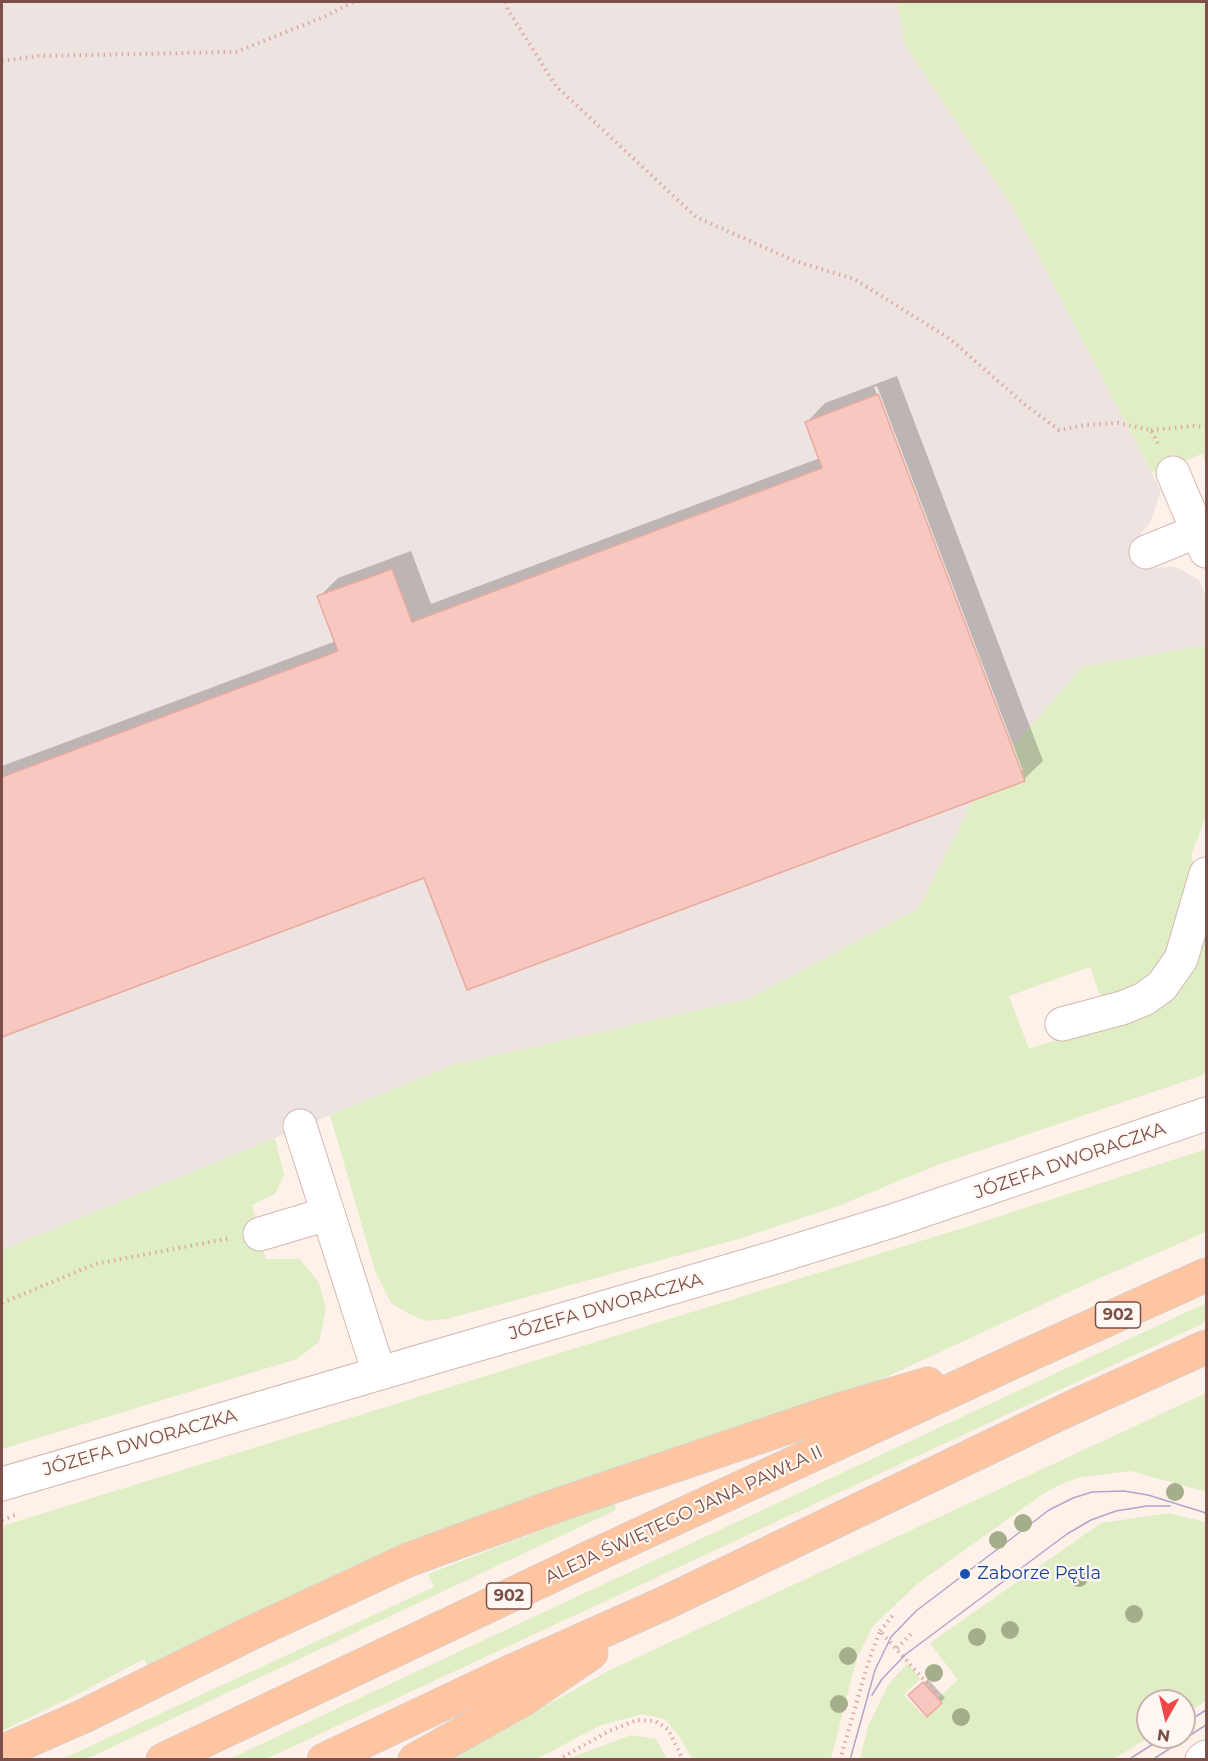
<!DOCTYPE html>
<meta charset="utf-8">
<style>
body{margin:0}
#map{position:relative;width:1208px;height:1761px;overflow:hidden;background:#fef1ea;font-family:Montserrat,sans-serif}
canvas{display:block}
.frame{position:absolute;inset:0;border:3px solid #7c504a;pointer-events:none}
.north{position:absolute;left:1136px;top:1689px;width:60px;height:60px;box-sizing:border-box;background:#fff7f2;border:2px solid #cbb4af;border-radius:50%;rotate:188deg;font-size:16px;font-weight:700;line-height:24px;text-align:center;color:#7c504a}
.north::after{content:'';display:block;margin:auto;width:21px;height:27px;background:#f14648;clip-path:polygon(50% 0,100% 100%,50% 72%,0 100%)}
</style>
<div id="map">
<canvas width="1208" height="1761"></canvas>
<div class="frame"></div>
<div class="north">N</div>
</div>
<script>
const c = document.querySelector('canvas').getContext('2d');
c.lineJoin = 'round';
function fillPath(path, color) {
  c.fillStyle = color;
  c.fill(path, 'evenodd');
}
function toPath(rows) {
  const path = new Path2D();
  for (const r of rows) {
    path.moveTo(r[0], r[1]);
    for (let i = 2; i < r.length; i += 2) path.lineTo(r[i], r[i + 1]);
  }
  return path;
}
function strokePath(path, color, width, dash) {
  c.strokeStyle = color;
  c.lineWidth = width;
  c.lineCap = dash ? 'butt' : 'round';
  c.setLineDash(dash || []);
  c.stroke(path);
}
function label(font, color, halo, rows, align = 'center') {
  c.font = font + ' Montserrat,sans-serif';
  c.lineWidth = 4.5;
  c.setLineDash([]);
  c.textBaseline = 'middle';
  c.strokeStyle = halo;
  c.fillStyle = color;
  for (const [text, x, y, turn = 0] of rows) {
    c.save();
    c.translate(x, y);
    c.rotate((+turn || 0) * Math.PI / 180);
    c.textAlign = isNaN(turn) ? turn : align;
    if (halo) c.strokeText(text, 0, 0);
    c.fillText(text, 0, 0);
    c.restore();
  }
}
fillPath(toPath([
 [2,2,897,2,905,45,1014,209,1161,491,1150,523,1137,538,1148,568,1176,567,1199,580,1206,596,1206,645,1082,667,982,783,918,909,748,999,453,1065,2,1250]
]), '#ede3e0');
fillPath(toPath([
 [897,2,1206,2,1206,463,1202,454,1152,473,1014,209,905,45],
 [1206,645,1206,816,1191,856,1195,867,1170,943,1150,983,1119,996,1100,995,1090,967,1009,996,1029,1049,1129,1015,1180,989,1195,949,1206,907,1206,1074,940,1164,838,1206,738,1239,447,1319,427,1321,409,1314,391,1303,375,1271,330,1115,453,1065,748,999,918,909,982,783,1082,667],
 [275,1138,284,1175,275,1194,252,1205,266,1259,300,1259,319,1283,326,1309,319,1342,297,1359,2,1449,2,1250],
 [1206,1149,1206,1232,1093,1281,839,1399,150,1671,144,1659,78,1694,2,1731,2,1526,982,1222],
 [1206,1303,1206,1322,266,1759,229,1759],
 [1206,1393,1206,1492,1131,1471,1081,1477,1059,1485,1043,1494,917,1584,872,1627,856,1661,831,1759,692,1759,681,1739,665,1719,642,1714,599,1726,537,1759,450,1759,610,1670],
 [609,1504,615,1504,616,1510,95,1755,86,1759,60,1760,434,1587,428,1574],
 [1169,1513,1206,1522,1206,1701,1184,1715,1184,1701,1148,1701,1149,1737,1114,1759,860,1759,868,1726,888,1685,908,1663,920,1679,904,1695,926,1718,943,1703,938,1698,958,1680,930,1643,1101,1523],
 [631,1735,656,1739,667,1759,567,1759]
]), '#e0eec6');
fillPath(toPath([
 [897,376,1043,761,1024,779,425,876,2,1035,2,766,336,641,319,597,338,578,411,551,431,604,820,458,807,422,825,403],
 [877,386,1023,771,1020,771,874,387],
 [928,1679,945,1698,927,1714,910,1695]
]), '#0003');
const building = toPath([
 [878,394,1025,781,467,990,424,878,2,1037,2,777,338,651,317,596,392,569,412,622,822,468,805,422,878,394],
 [923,1682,942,1703,927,1717,908,1695,923,1682]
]);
fillPath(building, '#f6c8bf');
strokePath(building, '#eaa99e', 1.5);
const minor = toPath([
 [1173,473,1206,551],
 [1146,552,1198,531],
 [1062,1024,1122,1008,1144,999,1162,986,1181,959,1206,874],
 [300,1126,379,1373],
 [260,1234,327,1214],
 [2,1484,766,1260,892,1221,1206,1114],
 [1202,1760,1206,1757]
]);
const major = toPath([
 [2,1752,84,1716,249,1634,408,1560,561,1504,720,1450,842,1409,928,1384],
 [163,1760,589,1558,1030,1354,1206,1275],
 [324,1760,508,1673,665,1603,1071,1408,1206,1347],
 [415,1760,522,1700,591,1653]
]);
strokePath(minor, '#d5b7b0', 35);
strokePath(major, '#dacecc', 35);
strokePath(toPath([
 [506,2,508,10,556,86,696,217,795,261,854,279,950,339,1023,403,1059,430,1086,425,1118,423,1151,430,1159,446],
 [2,61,38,56,236,52,326,16,353,2],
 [1151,430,1194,426,1206,427],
 [2,1303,95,1264,231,1238],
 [2,1520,15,1515],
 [880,1631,895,1613],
 [897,1648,912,1633],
 [558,1760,607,1732,637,1720,655,1721,668,1729,683,1760],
 [840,1760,868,1663,880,1631,935,1692,933,1693]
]), '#dcaaa1', 4, [1.5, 4.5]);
strokePath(minor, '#fff', 33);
strokePath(major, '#ffc5a0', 33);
strokePath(toPath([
 [872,1695,882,1679,906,1654,1067,1534,1091,1520,1116,1511,1147,1506,1170,1506],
 [1184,1724,1206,1710],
 [850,1760,875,1670,891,1637,916,1611,1049,1510,1073,1498,1092,1492,1124,1491,1148,1495,1206,1513],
 [1128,1760,1164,1737],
 [1152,1760,1206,1725]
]), '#b0a5cb', 1.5);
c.fillStyle = '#a4ae8a';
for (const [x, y] of [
 [1175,1492],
 [1023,1523],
 [998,1540],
 [1079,1578],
 [1134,1614],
 [1010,1630],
 [977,1637],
 [848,1656],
 [934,1673],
 [839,1704],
 [961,1717]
]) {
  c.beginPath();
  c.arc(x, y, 9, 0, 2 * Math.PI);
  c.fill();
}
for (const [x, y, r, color] of [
 [965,1574,6,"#1a4fb4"]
]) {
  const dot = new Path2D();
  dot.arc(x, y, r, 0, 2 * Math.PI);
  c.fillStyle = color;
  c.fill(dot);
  strokePath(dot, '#fff7f2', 2);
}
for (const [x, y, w] of [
 [1118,1315,45],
 [509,1596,45]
]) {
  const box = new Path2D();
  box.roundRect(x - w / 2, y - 13, w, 26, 4.5);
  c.fillStyle = '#fff7f2';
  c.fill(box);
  strokePath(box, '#7c504a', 1.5);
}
label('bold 16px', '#7c504a', null, [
 ["902",1118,1315],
 ["902",509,1596]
]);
label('18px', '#7c504a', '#fff7f2', [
 ["JÓZEFA DWORACZKA",1070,1161,-19],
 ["JÓZEFA DWORACZKA",606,1307,-16],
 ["JÓZEFA DWORACZKA",140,1443,-16],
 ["ALEJA ŚWIĘTEGO JANA PAWŁA II",684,1515,-25]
]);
label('18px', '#164399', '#fff7f2', [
 ["Zaborze Pętla",977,1574]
], 'left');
</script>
